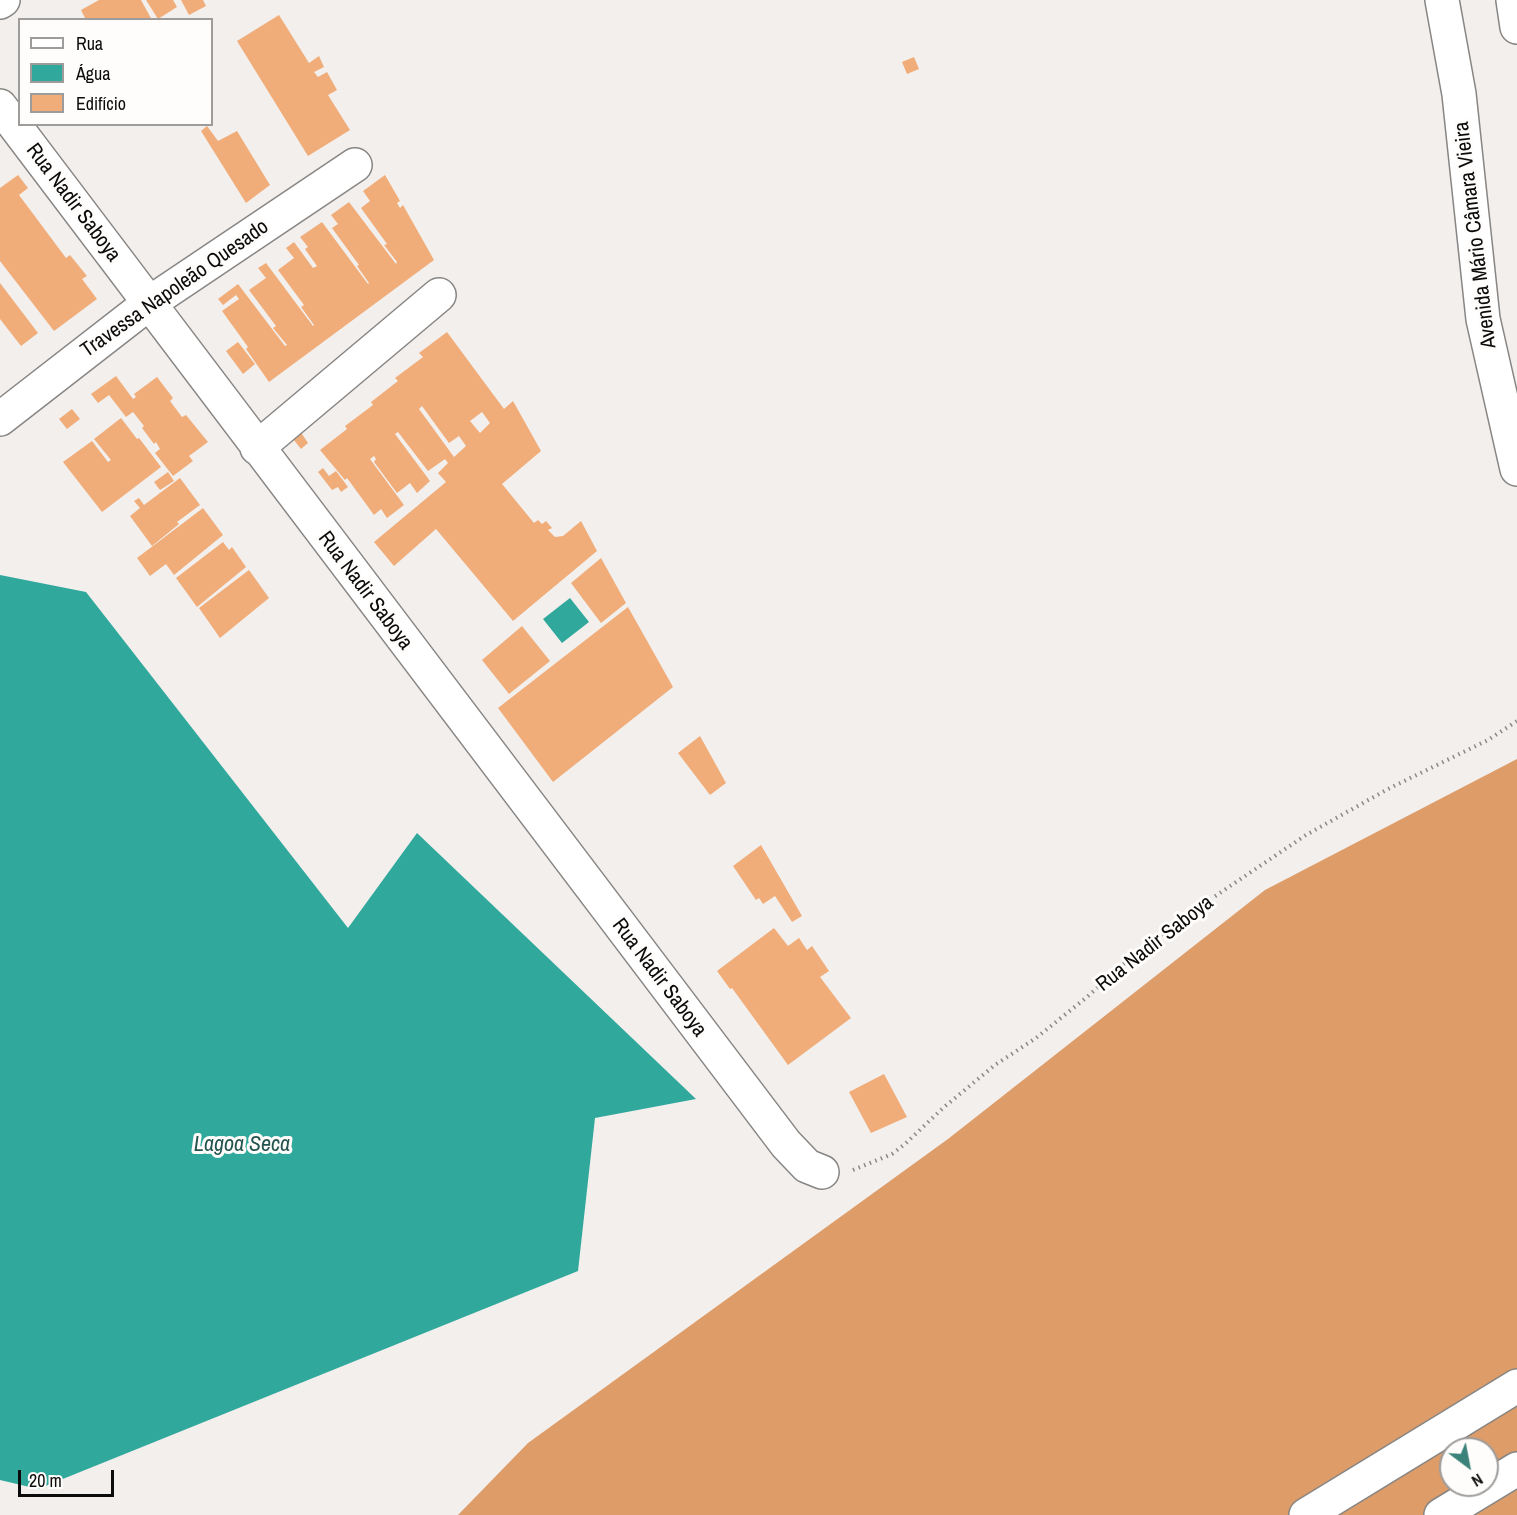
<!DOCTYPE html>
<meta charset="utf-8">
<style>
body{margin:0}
#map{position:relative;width:1517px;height:1515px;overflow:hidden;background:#f2efed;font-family:"Archivo Narrow",sans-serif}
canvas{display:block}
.legend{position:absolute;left:18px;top:18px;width:195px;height:108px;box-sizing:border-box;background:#fffdfb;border:2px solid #9e9c9b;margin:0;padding:8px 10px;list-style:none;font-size:18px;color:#0c0b0b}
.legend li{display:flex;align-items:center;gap:12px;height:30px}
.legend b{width:30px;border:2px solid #9e9c9b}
.north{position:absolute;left:1439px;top:1437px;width:60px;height:60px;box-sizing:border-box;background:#fffdfb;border:2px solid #9e9c9b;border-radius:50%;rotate:148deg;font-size:16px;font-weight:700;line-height:24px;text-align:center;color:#0c0b0b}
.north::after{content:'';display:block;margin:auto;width:21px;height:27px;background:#3b827a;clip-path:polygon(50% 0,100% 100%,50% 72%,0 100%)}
.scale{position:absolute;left:18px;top:1470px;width:96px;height:27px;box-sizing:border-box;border:3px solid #0c0b0b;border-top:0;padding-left:8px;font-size:18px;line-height:21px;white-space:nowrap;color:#0c0b0b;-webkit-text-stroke:4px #fffdfb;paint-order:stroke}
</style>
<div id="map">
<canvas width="1517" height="1515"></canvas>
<ul class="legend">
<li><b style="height:8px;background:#fff"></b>Rua</li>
<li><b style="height:16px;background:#31a89c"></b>Água</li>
<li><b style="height:16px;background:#f0ad79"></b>Edifício</li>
</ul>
<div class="north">N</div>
<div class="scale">20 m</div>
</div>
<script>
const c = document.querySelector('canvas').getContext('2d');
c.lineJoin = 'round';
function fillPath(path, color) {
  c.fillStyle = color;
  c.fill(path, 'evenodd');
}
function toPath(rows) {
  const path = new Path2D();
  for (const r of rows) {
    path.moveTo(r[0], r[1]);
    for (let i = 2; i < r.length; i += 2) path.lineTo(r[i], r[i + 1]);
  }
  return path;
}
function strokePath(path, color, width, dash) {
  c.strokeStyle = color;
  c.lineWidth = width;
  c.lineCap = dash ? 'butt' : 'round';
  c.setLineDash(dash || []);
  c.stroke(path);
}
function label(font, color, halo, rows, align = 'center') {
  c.font = font + ' "Archivo Narrow",sans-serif';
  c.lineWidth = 6;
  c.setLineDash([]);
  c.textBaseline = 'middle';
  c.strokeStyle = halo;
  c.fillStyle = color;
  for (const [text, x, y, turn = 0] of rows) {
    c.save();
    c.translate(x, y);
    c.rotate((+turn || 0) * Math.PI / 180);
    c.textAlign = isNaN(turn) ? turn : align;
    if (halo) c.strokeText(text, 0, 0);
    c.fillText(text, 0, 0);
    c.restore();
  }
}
fillPath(toPath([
 [1517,759,1517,1515,458,1515,528,1443,948,1139,1265,890],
 [1451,1449,1487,1449,1487,1485,1451,1485]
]), '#dd9c68');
fillPath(toPath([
 [0,575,86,592,348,928,417,833,696,1099,595,1118,578,1271,38,1489,0,1480],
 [570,598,589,622,562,643,543,619]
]), '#31a89c');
fillPath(toPath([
 [99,0,141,0,152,20,86,20,81,10],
 [146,0,173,0,177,7,158,19],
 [181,0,203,0,206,6,189,15],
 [279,15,309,63,319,56,324,67,314,72,318,77,327,72,337,90,328,95,350,130,308,156,237,41],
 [914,57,919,69,907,74,902,62],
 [207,126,218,141,237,131,270,185,246,203,201,131],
 [18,175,28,188,19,195,66,258,70,255,87,276,82,279,97,299,54,331,0,261,0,188],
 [385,175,400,201,397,203,400,208,403,205,434,260,269,382,246,349,248,347,222,311,239,299,236,295,223,305,218,299,238,284,285,346,287,345,273,328,276,326,249,290,266,278,258,268,266,263,313,326,314,325,301,307,304,305,278,270,294,258,286,248,294,242,313,268,317,266,305,249,308,247,300,237,322,222,368,284,369,283,357,266,359,265,332,228,338,224,331,215,349,202,396,264,397,262,384,245,387,244,361,208,370,201,363,191],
 [0,283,38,333,21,346,0,319],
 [447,332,504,409,513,401,541,451,502,484,534,523,538,520,542,524,546,521,552,528,548,530,555,537,563,536,581,521,597,551,513,621,436,529,394,566,374,542,446,482,438,473,448,463,445,459,428,471,398,432,395,434,430,481,417,493,410,483,397,493,374,462,376,459,374,456,370,459,404,505,387,518,381,509,374,515,347,478,345,480,320,450,347,429,345,426,373,405,371,402,398,381,395,378,423,357,419,353],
 [422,406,449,443,459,436,466,446,454,457,419,409],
 [482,412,490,423,480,433,470,421],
 [238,342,255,364,243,374,226,351],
 [116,376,133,399,136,397,134,394,157,377,173,398,170,401,182,417,186,415,208,442,189,456,193,461,173,476,155,453,160,449,156,442,154,444,142,428,144,426,133,412,126,417,109,395,98,403,91,394],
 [72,409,80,419,67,429,59,419],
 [121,418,137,439,139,438,161,467,102,512,63,462,92,441,108,462,111,460,94,439],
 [298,428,308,443,301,449,290,435],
 [323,468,329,476,336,471,348,487,341,492,338,487,332,490,318,472],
 [168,472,174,481,160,490,154,482],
 [180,478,200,505,177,522,179,524,152,546,130,516,140,508,134,501,139,498,144,505],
 [203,508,223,535,174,575,166,564,150,576,137,558],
 [223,542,229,550,232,547,246,567,197,607,176,578],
 [601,558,626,603,601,623,571,583],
 [249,570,269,598,220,638,199,608],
 [628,607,673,687,553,782,498,708],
 [522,626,550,661,509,694,482,660],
 [700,736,726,783,710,795,678,753],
 [761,845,802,916,792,922,775,896,763,904,759,898,756,900,733,866],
 [774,928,788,946,799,938,807,950,812,946,829,971,820,977,851,1018,788,1065,732,988,730,989,717,971],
 [884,1074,907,1117,871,1133,849,1092]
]), '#f0ad79');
const minor = toPath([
 [1442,0,1459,94,1483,319,1517,469],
 [1513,0,1517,27],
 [0,2,3,0],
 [0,106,786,1144,807,1166,822,1172],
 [0,419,148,304,355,165],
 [257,448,439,295],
 [1306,1515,1517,1386],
 [1441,1515,1517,1469]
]);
strokePath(minor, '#888684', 36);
strokePath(toPath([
 [853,1170,892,1154,905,1144,943,1108,995,1065,1036,1038,1087,997,1127,961,1202,905,1306,835,1388,789,1488,740,1517,721]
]), '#8b8987', 4, [1.5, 4.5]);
strokePath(minor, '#fff', 33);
label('21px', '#0c0b0b', '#fffdfb', [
 ["Rua Nadir Saboya",73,203,53],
 ["Avenida Mário Câmara Vieira",1476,235,-97],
 ["Travessa Napoleão Quesado",175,289,-35],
 ["Rua Nadir Saboya",365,591,53],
 ["Rua Nadir Saboya",1155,944,-38],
 ["Rua Nadir Saboya",659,978,53]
]);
label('italic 22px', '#24544f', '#fffdfb', [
 ["Lagoa Seca",242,1145]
]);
</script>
